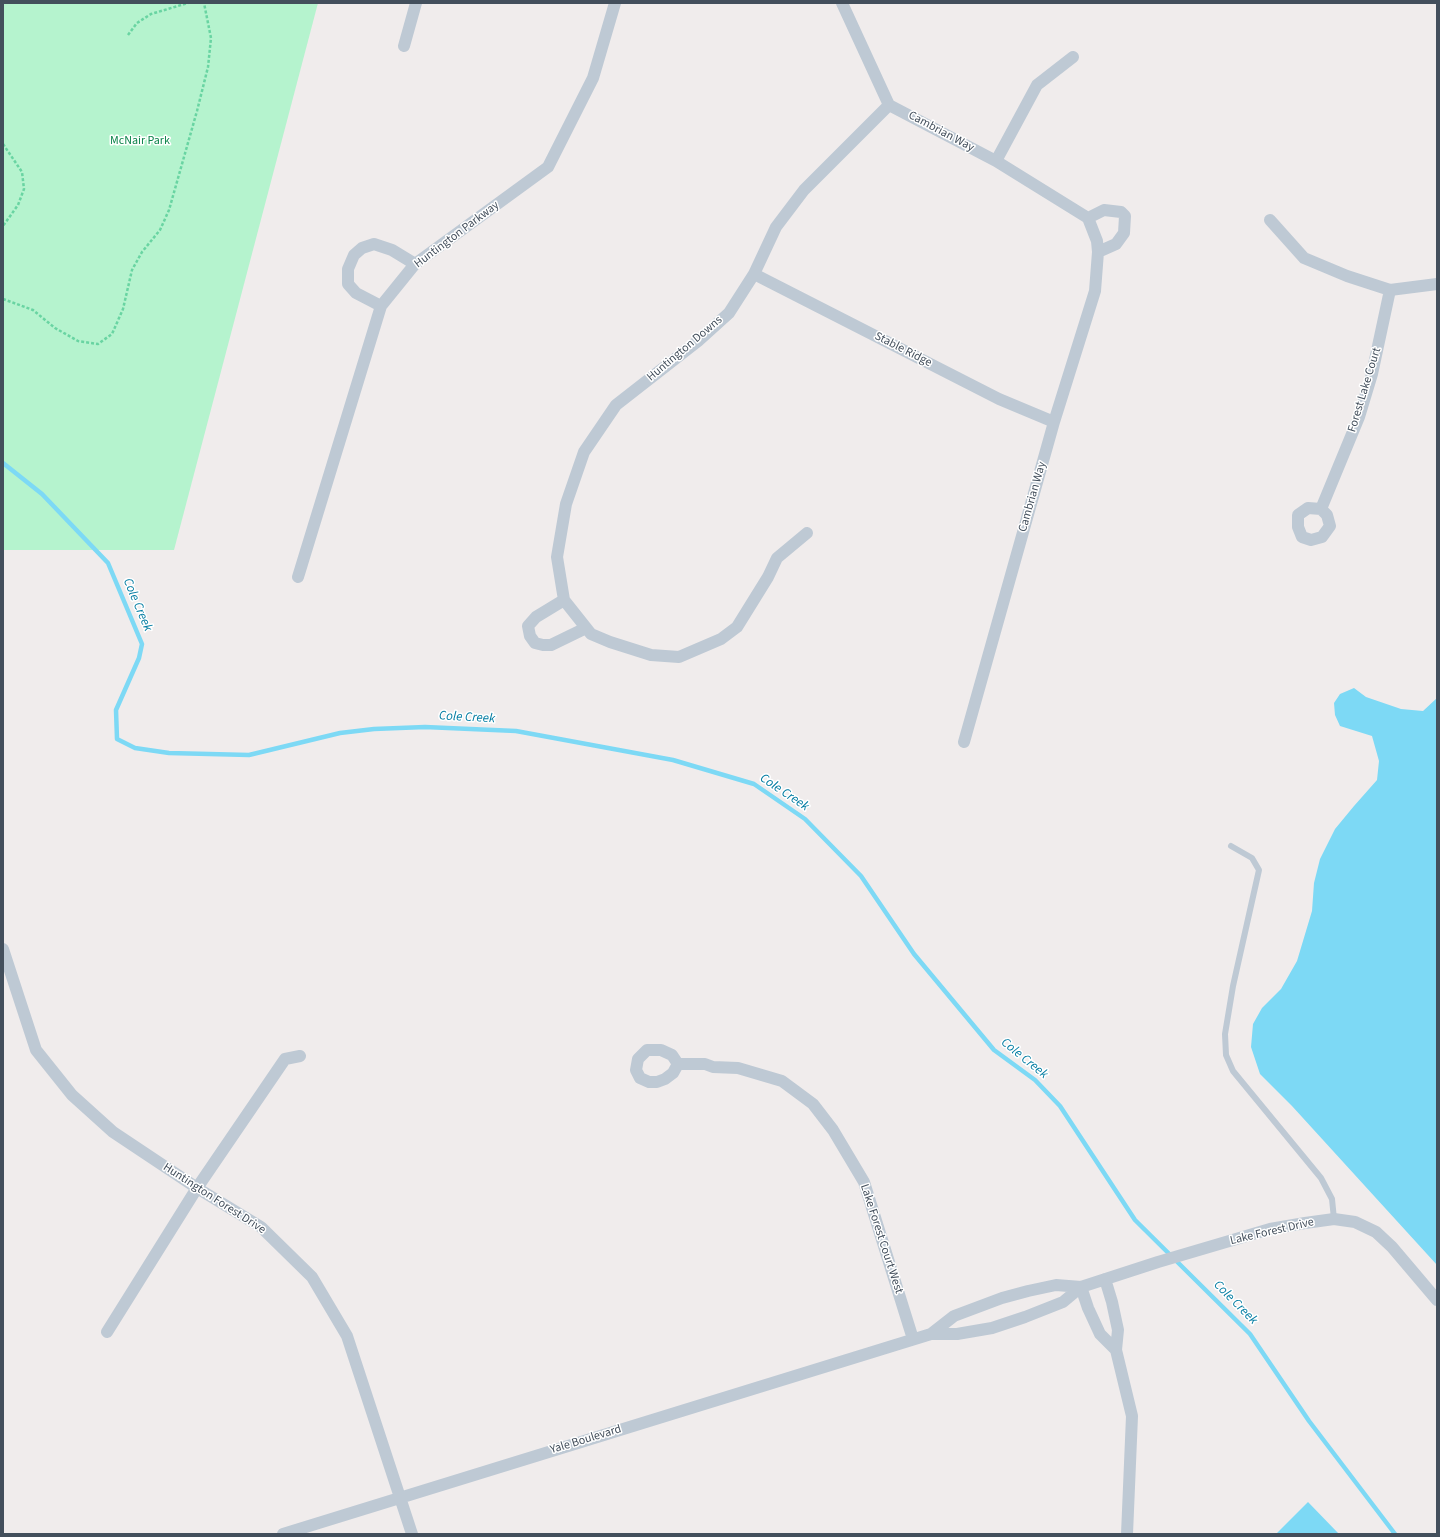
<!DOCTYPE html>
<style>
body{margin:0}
#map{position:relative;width:1440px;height:1537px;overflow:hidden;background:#f0ecec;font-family:"Source Sans 3",sans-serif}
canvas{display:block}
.frame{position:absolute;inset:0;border:4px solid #434f5c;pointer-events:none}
</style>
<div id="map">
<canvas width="1440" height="1537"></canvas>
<div class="frame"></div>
</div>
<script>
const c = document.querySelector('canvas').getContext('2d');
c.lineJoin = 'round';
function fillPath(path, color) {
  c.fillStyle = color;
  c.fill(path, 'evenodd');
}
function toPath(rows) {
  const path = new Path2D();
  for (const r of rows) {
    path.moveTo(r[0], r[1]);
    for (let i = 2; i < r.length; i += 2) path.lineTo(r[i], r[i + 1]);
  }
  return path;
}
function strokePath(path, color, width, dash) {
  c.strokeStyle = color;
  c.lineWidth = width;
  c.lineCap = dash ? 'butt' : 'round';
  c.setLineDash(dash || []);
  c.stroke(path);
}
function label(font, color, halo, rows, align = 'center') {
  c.font = font + ' "Source Sans 3",sans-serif';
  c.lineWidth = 3;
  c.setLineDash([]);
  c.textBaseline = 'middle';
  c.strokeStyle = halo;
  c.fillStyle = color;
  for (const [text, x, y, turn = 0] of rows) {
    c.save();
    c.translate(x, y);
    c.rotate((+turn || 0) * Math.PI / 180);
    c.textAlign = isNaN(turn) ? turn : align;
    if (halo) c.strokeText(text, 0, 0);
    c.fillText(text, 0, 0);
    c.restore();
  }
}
fillPath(toPath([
 [3,3,318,3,174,550,3,550]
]), '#b5f3ce');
fillPath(toPath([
 [1354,688,1366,697,1401,709,1423,711,1437,698,1437,1265,1292,1106,1260,1074,1251,1047,1253,1024,1262,1008,1281,989,1297,961,1312,911,1314,883,1320,859,1335,829,1354,806,1377,780,1379,761,1372,736,1340,726,1335,715,1334,703,1340,694],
 [1308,1502,1339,1534,1276,1534]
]), '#7dd9f5');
strokePath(toPath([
 [3,463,42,494,108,563,142,644,139,658,116,710,117,739,135,748,169,753,249,755,340,733,374,729,425,727,516,731,673,760,754,784,805,819,861,876,914,954,994,1050,1035,1080,1060,1106,1135,1220,1250,1334,1309,1421,1395,1534]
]), '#7dd9f5', 4.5);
strokePath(toPath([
 [128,35,137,23,151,14,188,3],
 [3,144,22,172,24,189,18,205,3,226],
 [3,299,33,310,55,328,78,341,98,344,112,334,123,309,132,270,142,252,160,230,169,210,197,111,208,67,211,38,204,3]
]), '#69d4a2', 2.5, [3, 2]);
strokePath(toPath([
 [1231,846,1252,858,1259,870,1233,986,1225,1034,1226,1055,1233,1071,1321,1178,1332,1199,1334,1219]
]), '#bec9d4', 6);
strokePath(toPath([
 [842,3,889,105,996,161,1088,218,1097,241,1098,252,1095,291,1054,422,964,742],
 [404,46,416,3],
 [996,161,1037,85,1073,57],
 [1088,218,1104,210,1121,212,1125,216,1124,233,1116,244,1098,252],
 [1270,220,1304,258,1347,276,1390,290,1437,284],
 [754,274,999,399,1054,422],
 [381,306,356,293,348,284,348,269,354,255,362,248,374,244,392,250,415,264],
 [1321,509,1327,515,1330,526,1322,537,1311,540,1302,537,1298,527,1298,515,1308,508,1321,509,1359,417,1372,374,1390,290],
 [807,533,777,558,768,577,737,627,721,639,679,657,651,655,610,642,591,634,564,600,557,557,566,504,584,452,616,405,698,341,729,313,754,274,776,227,804,190,889,105],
 [298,577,381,306,415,264,548,167,593,78,615,3],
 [564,600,536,617,528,626,530,636,535,643,543,645,551,645,586,628],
 [3,949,36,1050,72,1095,113,1132,197,1188,261,1227,312,1277,347,1336,412,1534],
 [678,1064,673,1073,665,1079,657,1082,649,1082,640,1078,636,1070,638,1059,647,1050,661,1050,672,1055,678,1064,705,1064,713,1067,738,1068,782,1081,813,1104,833,1130,864,1182,913,1339],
 [1105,1279,1112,1302,1118,1330,1116,1350,1132,1416,1127,1534],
 [1081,1287,1088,1308,1100,1334,1116,1350],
 [107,1332,197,1188,285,1059,300,1056],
 [931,1334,954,1316,1002,1298,1028,1291,1056,1285,1081,1287,1158,1262,1270,1229,1305,1223,1334,1219,1355,1222,1376,1232,1392,1247,1437,1300],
 [283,1534,931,1334,957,1334,992,1328,1025,1317,1063,1302,1081,1287]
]), '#bec9d4', 12);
label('12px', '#434f5c', '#fff', [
 ["Cambrian Way",941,132,28],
 ["Huntington Parkway",457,235,-37],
 ["Huntington Downs",685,349,-40],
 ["Stable Ridge",903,350,27],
 ["Forest Lake Court",1365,390,-73],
 ["Cambrian Way",1033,497,-74],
 ["Huntington Forest Drive",214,1199,33],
 ["Lake Forest Drive",1272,1232,-13],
 ["Lake Forest Court West",881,1239,72],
 ["Yale Boulevard",586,1440,-17]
]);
label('12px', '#0d844b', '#fff', [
 ["McNair Park",140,141]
]);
label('italic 13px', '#027ca2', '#fff', [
 ["Cole Creek",137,605,67],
 ["Cole Creek",467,718,3],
 ["Cole Creek",784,793,34],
 ["Cole Creek",1024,1059,39],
 ["Cole Creek",1235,1303,45]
]);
</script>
